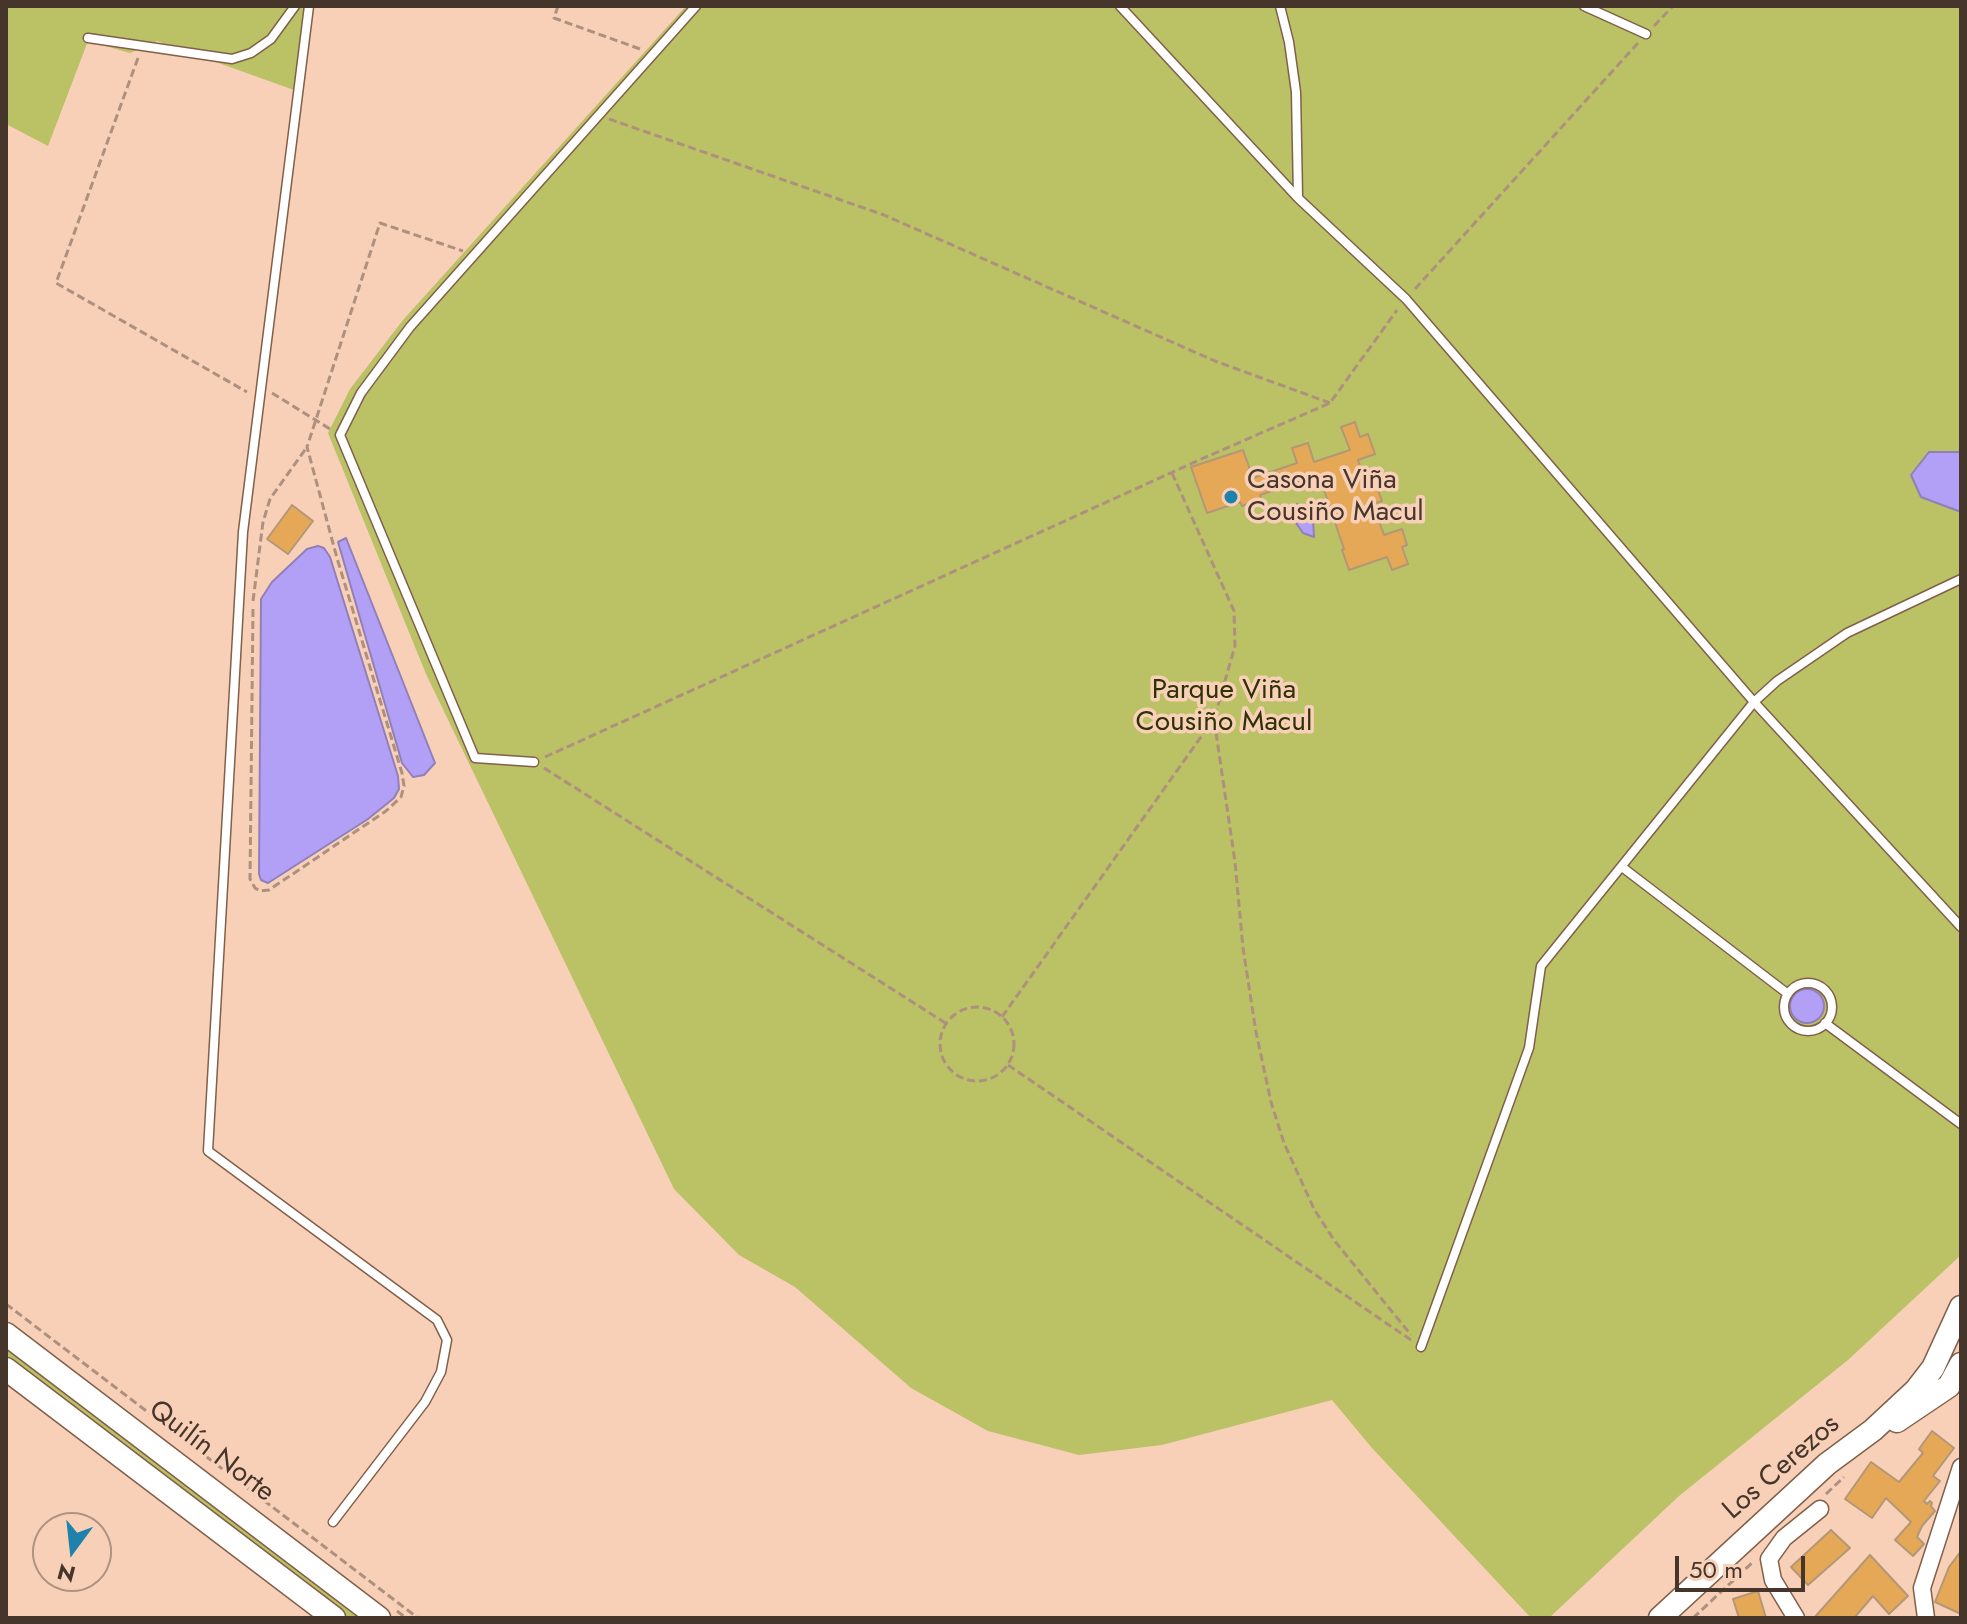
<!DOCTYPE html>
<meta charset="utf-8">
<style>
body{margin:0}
#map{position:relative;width:1967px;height:1624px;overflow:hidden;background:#f8d0b8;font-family:Jost,sans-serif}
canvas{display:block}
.frame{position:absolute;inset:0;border:8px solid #45352b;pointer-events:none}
.north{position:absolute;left:32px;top:1512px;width:80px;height:80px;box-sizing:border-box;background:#f8d0b8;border:2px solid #b09280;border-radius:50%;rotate:195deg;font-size:22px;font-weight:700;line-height:32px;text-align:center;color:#45352b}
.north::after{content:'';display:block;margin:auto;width:28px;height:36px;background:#1e82ac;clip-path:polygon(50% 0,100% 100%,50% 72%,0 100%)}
.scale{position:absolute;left:1675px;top:1556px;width:130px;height:36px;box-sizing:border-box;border:4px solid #45352b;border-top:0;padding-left:10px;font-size:24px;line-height:28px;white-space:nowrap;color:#45352b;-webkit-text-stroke:6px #f8d0b8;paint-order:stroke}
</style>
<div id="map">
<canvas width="1967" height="1624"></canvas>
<div class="frame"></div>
<div class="north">N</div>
<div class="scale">50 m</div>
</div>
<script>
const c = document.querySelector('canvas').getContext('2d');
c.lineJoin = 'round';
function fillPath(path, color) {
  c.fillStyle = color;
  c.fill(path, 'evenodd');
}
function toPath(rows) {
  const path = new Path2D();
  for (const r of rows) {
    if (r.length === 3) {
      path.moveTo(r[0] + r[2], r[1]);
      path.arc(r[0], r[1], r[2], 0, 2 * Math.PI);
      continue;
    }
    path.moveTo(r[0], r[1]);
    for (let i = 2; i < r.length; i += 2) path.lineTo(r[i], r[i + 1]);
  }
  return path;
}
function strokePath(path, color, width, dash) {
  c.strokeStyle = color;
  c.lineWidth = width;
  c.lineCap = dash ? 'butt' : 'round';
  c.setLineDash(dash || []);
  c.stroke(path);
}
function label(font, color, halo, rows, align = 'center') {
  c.font = font + ' Jost,sans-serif';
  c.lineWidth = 7;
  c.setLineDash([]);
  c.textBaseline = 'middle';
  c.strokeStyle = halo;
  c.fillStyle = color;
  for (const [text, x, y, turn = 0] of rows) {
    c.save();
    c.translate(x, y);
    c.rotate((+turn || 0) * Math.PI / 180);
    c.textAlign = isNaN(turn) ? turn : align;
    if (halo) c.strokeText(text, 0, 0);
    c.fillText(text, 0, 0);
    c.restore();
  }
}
fillPath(toPath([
 [6,6,306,6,294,90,157,41,130,53,88,41,48,146,6,124],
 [686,6,1961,6,1961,1255,1848,1360,1679,1496,1549,1618,1531,1618,1372,1448,1332,1400,1162,1445,1079,1455,988,1431,911,1388,795,1287,739,1255,674,1189,426,674,328,433,350,389,403,320],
 [6,1343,366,1618,345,1618,6,1360]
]), '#bbc165');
const water = toPath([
 [1929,452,1961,452,1961,512,1921,497,1911,475,1929,452],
 [1297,504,1310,513,1313,521,1314,537,1303,533,1296,523,1294,509,1297,504],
 [346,538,435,763,424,775,413,777,402,763,338,542,346,538],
 [318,546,324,548,330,557,398,776,399,789,394,798,368,819,268,883,261,880,259,874,261,599,272,582,307,549,318,546],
 [1807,1006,17]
]);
fillPath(water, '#b1a0f5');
strokePath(water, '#9180b8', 2);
const building = toPath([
 [1355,422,1360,437,1368,434,1375,454,1358,460,1368,490,1377,487,1382,501,1373,504,1384,535,1402,529,1407,545,1402,547,1408,564,1392,570,1387,557,1349,570,1342,550,1344,549,1319,475,1260,495,1261,499,1242,506,1240,502,1207,513,1191,467,1243,450,1253,478,1297,463,1292,448,1308,443,1314,462,1350,450,1341,427,1355,422],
 [292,505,313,521,288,554,267,539,292,505],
 [1932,1431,1954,1448,1933,1476,1940,1481,1924,1501,1927,1504,1930,1501,1932,1503,1931,1506,1935,1511,1922,1526,1917,1537,1924,1544,1913,1556,1895,1540,1911,1522,1886,1498,1872,1518,1845,1499,1871,1462,1899,1482,1923,1453,1919,1449,1932,1431],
 [1831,1530,1850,1548,1808,1585,1791,1567,1831,1530],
 [1961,1551,1961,1614,1935,1602,1949,1567,1961,1551],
 [1870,1555,1908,1596,1889,1614,1873,1596,1854,1618,1814,1618,1870,1555],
 [1758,1591,1766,1618,1739,1618,1733,1599,1758,1591]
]);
fillPath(building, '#e5a857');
strokePath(building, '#b39776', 2);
const lane = toPath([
 [309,6,243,532,208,1151,437,1320,447,1340,441,1372,425,1402,333,1522],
 [1120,6,1298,198,1406,299,1754,702,1961,927],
 [1280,6,1289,42,1296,92,1298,197],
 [1584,6,1646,34],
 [88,38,232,59,251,53,271,39,295,6],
 [534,762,475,758,340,435,361,393,410,327,696,6],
 [1622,867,1788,994],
 [1808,1007,24],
 [1825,1023,1961,1124],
 [1421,1347,1529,1048,1541,966,1754,702,1777,681,1847,633,1961,579]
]);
const street = toPath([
 [1796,1618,1773,1580,1769,1559,1784,1538,1820,1509],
 [1926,1618,1922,1588,1961,1467]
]);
const secondary = toPath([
 [6,1334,379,1618],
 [6,1369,334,1618],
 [1897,1421,1949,1386,1961,1364],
 [1660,1618,1827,1464,1873,1430,1916,1390,1933,1368,1961,1307]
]);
strokePath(lane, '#825f49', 11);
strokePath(street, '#825f49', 19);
strokePath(secondary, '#825f49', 25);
strokePath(toPath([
 [558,6,554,18,640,49],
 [1654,26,1673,6],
 [138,58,56,283,247,392],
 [609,119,884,215,1215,361,1330,403],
 [1415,289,1638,43],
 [272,393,330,429],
 [1172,473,1234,611,1235,646,1214,719,1235,862,1243,948,1256,1032,1271,1102,1284,1143,1314,1209,1334,1240,1411,1335],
 [253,601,263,522,270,499,307,447],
 [253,609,250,879,255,888,260,891,269,890,386,811,401,797,404,786,402,773,337,558,307,447,380,223,463,251],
 [545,757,1197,461,1330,403,1397,310],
 [544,768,947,1024],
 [977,1044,37],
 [1002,1017,1213,720],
 [1008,1065,1411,1340],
 [6,1304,418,1618],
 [1826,1494,1844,1477],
 [397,1611,406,1618],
 [1693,1618,1753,1562]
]), '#ae907e', 3, [8, 4]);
strokePath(lane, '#fff', 8);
strokePath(street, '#fff', 16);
strokePath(secondary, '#fff', 22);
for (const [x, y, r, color] of [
 [1231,497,8,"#1e82ac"]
]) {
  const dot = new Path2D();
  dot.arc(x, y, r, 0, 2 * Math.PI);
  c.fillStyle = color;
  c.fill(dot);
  strokePath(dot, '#f8d0b8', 3);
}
label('28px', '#45352b', '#f8d0b8', [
 ["Casona Viña",1247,481],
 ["Cousiño Macul",1247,513]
], 'left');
label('28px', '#2f3106', '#f8d0b8', [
 ["Parque Viña",1224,691],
 ["Cousiño Macul",1224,723]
]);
label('28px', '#45352b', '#f8d0b8', [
 ["Quilín Norte",211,1452,37],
 ["Los Cerezos",1782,1468,-41]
]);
</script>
